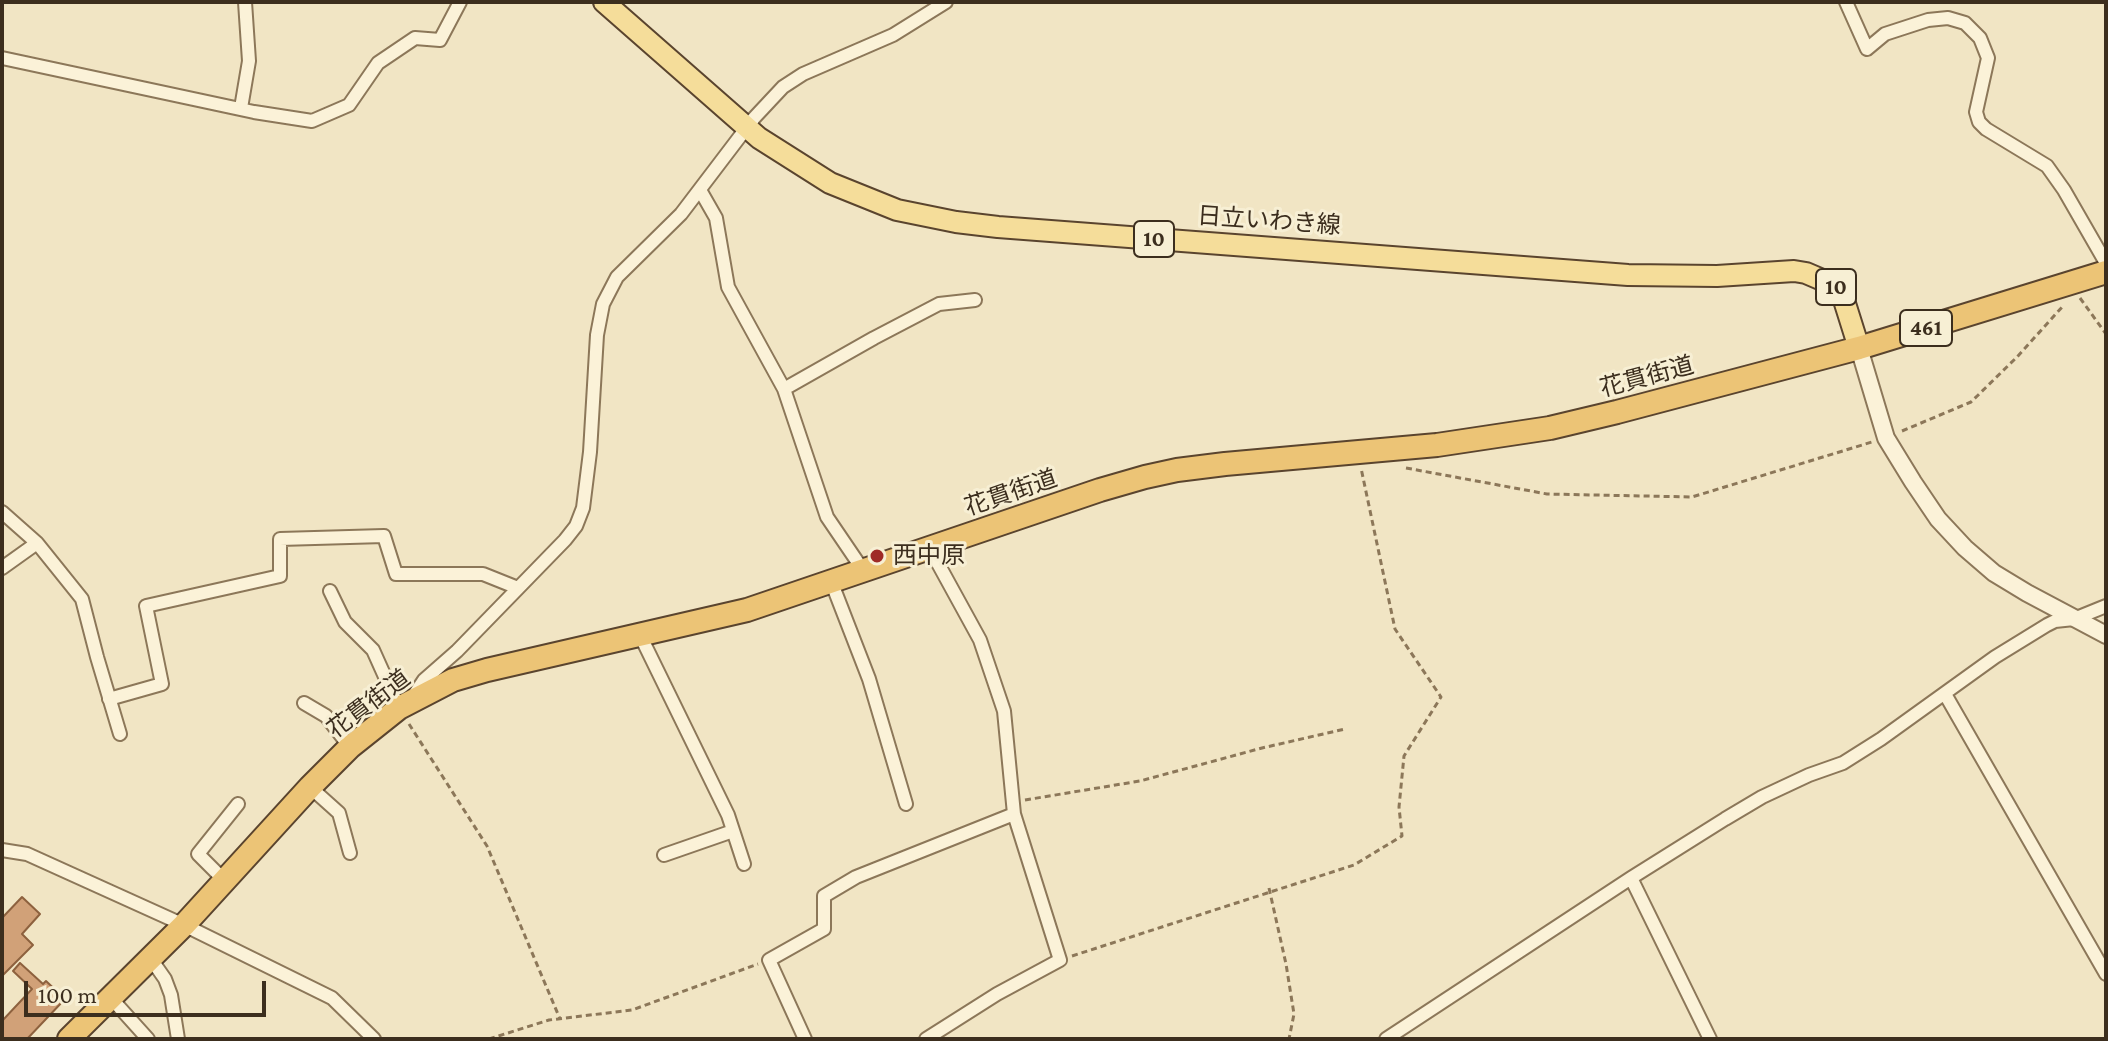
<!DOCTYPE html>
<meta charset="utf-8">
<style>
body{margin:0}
#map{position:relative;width:2108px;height:1041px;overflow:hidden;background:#f1e5c4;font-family:"Crimson Pro",serif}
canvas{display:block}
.frame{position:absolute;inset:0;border:4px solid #3c2e1e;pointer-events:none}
.scale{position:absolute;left:24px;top:981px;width:242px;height:36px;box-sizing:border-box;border:4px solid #3c2e1e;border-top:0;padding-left:10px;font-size:24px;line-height:28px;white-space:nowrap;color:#3c2e1e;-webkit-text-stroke:6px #f7efd4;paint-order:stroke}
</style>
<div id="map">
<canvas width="2108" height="1041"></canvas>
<div class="frame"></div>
<div class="scale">100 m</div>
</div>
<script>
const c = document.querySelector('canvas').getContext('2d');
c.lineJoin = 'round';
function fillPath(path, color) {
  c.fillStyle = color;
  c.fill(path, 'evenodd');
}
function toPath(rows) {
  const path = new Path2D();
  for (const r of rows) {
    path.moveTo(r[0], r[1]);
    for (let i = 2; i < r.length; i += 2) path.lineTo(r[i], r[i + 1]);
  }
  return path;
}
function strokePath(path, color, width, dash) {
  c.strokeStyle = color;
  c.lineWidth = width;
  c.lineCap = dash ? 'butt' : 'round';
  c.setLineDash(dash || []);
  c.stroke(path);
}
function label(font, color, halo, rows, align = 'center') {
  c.font = font + ' "Crimson Pro","Noto Sans JP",serif';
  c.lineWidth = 6;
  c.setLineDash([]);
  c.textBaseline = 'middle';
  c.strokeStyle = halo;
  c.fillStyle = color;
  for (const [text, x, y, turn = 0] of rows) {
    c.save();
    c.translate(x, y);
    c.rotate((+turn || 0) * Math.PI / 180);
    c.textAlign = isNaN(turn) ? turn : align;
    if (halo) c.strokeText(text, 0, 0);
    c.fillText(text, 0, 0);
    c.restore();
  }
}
const building = toPath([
 [22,897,40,914,22,934,33,945,2,976,2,918,22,897],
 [20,963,43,984,46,981,65,999,27,1039,2,1039,2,1021,32,989,13,971,20,963]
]);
fillPath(building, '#d1a178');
strokePath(building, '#8d613e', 2);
const minor = toPath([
 [1846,2,1867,49,1885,34,1928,20,1948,18,1965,23,1980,38,1988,58,1976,112,1979,122,1986,129,2047,166,2064,190,2106,263],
 [2,58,254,112,312,121,349,105,378,63,415,38,440,40,460,2],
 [241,108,249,61,245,2],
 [700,190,716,218,728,287,784,389,827,517,863,570],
 [784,389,874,338,939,304,975,300],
 [2,512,37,543,82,599,97,657,120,734],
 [2,568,37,543],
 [831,581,869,679,906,804],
 [330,591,345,622,373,650,399,708],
 [640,635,728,815,744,864],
 [1945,694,2106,974],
 [414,695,424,680,457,651,565,540,576,526,583,508,590,452,597,335,603,304,617,277,681,214,754,118,783,87,803,74,893,35,946,2],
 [109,699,162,684,146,606,280,576,280,539,384,536,396,574,483,574,518,588],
 [304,703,326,716,350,747],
 [310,787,339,813,350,853],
 [2,850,27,854,184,925,332,998,374,1039],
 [664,855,733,831],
 [1631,878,1710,1039],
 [225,881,198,854,238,804],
 [151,959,165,979,171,995,178,1039],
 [111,998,148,1039],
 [805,1039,769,960,824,929,824,896,856,877,1014,814],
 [926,1039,997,994,1060,960,1014,814,1004,711,980,640,929,547],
 [1386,1039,1631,878,1725,819,1762,797,1809,775,1843,763,1881,739,1995,657,2047,625,2055,621,2074,619,2106,606]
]);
const tertiary = toPath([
 [1859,348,1886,438,1913,482,1938,519,1965,548,1994,573,2027,593,2106,635]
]);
const primary = toPath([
 [604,2,759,138,830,183,897,210,956,222,998,227,1628,275,1717,276,1794,271,1806,273,1834,285,1843,297,1859,348]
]);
const trunk = toPath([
 [69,1039,184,925,310,787,350,747,399,708,453,680,487,670,747,610,1100,490,1145,477,1177,470,1225,464,1437,445,1550,428,1617,412,1859,348,2106,272]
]);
strokePath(minor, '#8c7759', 16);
strokePath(tertiary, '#8c7759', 20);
strokePath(primary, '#5a442e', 24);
strokePath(trunk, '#5a442e', 26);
strokePath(toPath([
 [2080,298,2106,334],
 [1902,431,1971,402,2017,357,2063,306],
 [1406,468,1547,494,1692,497,1872,442],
 [409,724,487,846,560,1019],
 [1025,800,1140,781,1262,748,1345,729],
 [1269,888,1286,964,1294,1014,1289,1039],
 [1072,956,1354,865,1402,836,1399,807,1404,756,1441,697,1395,629,1361,468],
 [489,1039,549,1020,632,1010,758,964]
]), '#8c7759', 3, [6, 4]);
strokePath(minor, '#fbf2d8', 12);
strokePath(tertiary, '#fbf2d8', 16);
strokePath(primary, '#f5dd9a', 20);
strokePath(trunk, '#ecc476', 22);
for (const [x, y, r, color] of [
 [877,556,8,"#9f2a26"]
]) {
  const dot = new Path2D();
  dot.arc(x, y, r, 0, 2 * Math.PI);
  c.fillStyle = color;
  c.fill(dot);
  strokePath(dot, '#f7efd4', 3);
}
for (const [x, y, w] of [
 [1154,239,40],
 [1836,287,40],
 [1926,328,52]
]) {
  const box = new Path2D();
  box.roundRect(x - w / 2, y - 18, w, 36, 6);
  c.fillStyle = '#f7efd4';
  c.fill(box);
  strokePath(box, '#3c2e1e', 2);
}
label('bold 22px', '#3c2e1e', null, [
 ["10",1154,239],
 ["10",1836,287],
 ["461",1926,328]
]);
label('24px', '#3c2e1e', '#f7efd4', [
 ["日立いわき線",1269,221,4],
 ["花貫街道",1647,377,-15],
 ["花貫街道",1011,493,-19],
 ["花貫街道",369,704,-37]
]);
label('24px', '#3c2e1e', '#f7efd4', [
 ["西中原",893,556]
], 'left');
</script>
